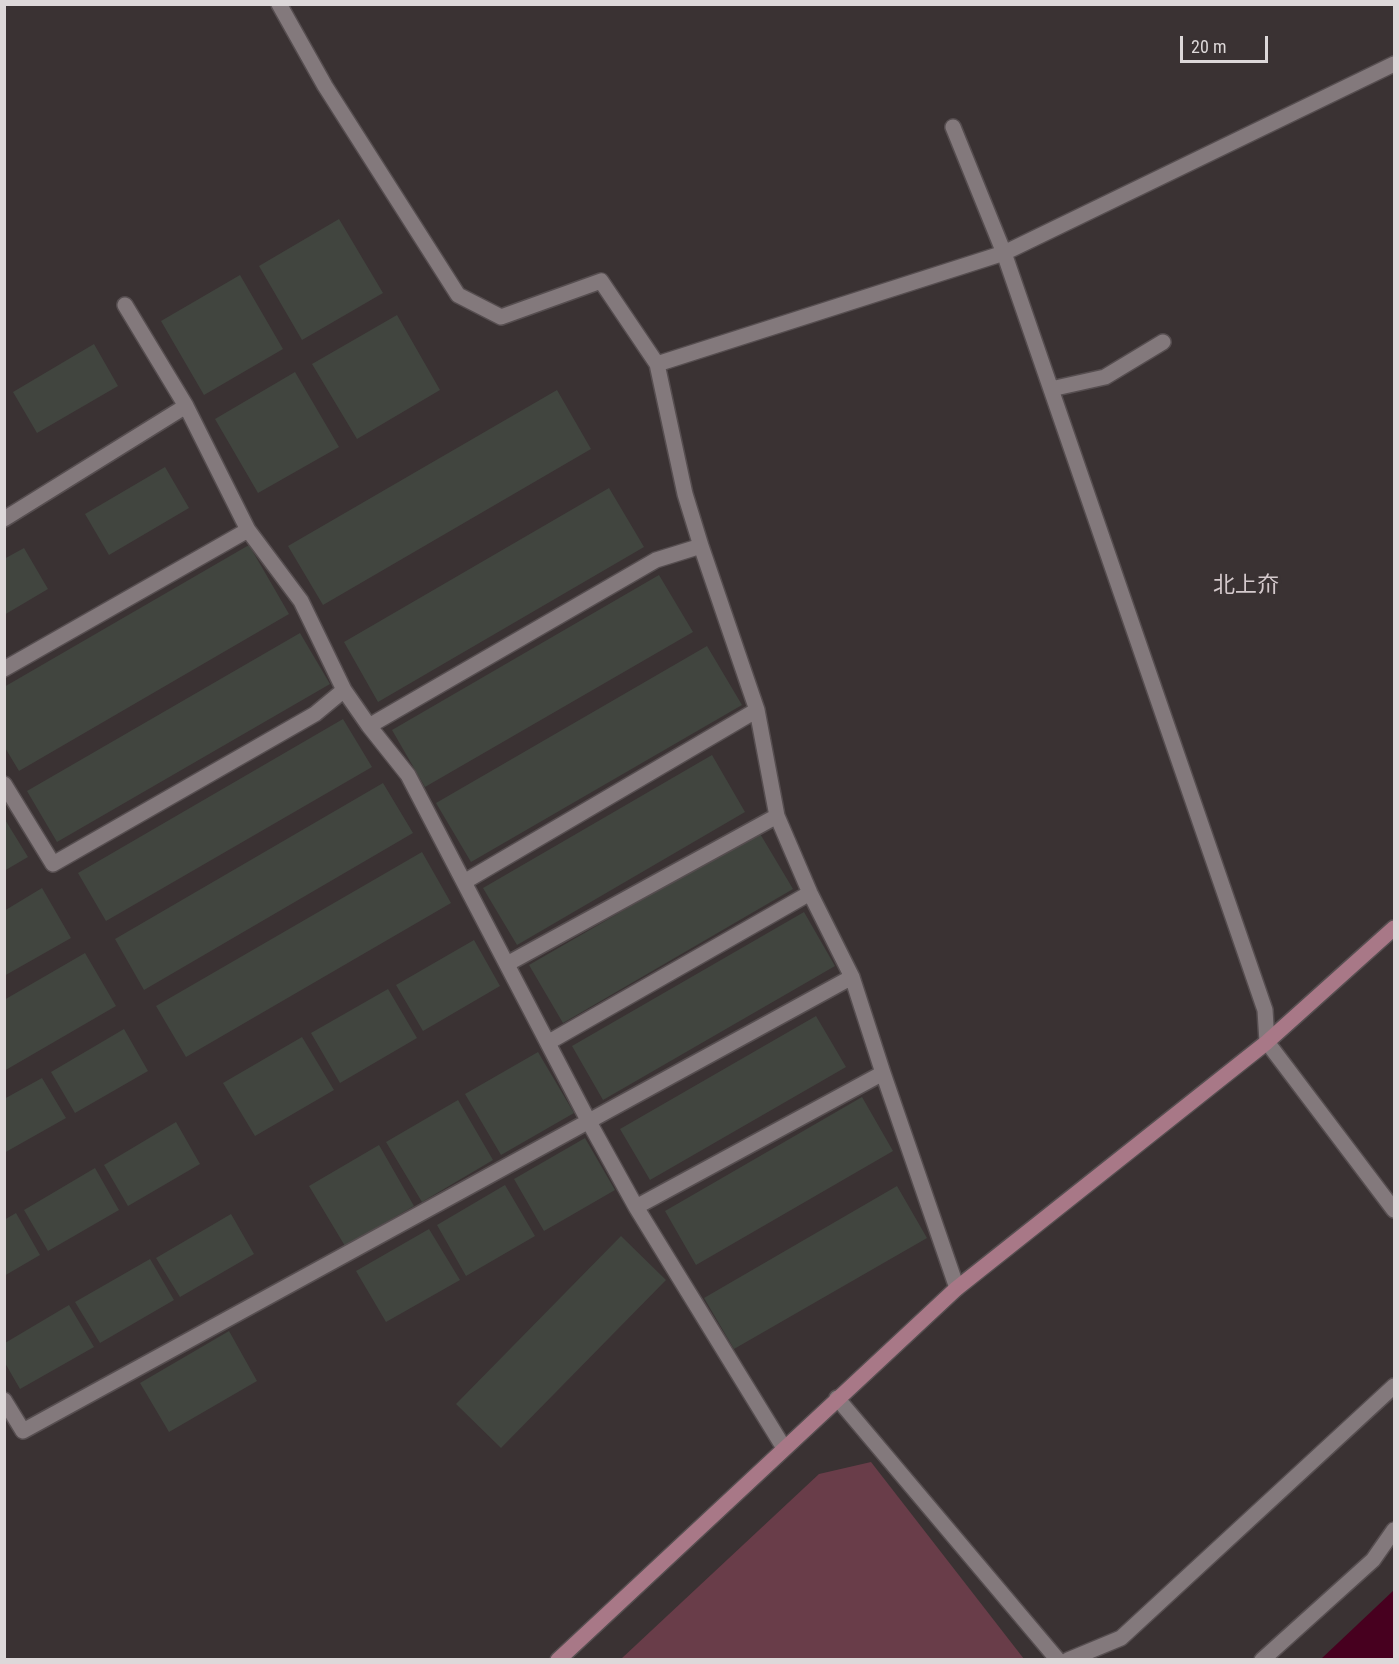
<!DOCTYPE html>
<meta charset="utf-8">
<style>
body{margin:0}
#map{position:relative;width:1399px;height:1664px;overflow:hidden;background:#3a3233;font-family:"Roboto Condensed",sans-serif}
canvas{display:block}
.frame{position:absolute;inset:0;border:6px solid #ddd8d9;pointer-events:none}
.scale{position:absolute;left:1180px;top:36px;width:88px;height:27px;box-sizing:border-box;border:3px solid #ddd8d9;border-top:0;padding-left:8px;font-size:18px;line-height:21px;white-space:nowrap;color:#ddd8d9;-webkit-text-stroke:4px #3a3233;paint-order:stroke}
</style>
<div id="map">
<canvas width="1399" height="1664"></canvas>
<div class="frame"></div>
<div class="scale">20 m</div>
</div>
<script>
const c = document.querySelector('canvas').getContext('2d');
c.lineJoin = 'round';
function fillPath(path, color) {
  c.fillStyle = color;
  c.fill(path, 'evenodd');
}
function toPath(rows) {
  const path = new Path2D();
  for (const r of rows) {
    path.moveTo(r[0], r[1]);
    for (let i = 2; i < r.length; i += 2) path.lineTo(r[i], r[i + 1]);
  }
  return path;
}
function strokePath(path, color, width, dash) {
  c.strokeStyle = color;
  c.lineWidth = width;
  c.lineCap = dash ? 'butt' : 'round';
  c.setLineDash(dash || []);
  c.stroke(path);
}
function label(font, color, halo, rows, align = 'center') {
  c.font = font + ' "Roboto Condensed","Noto Sans SC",sans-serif';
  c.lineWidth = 6;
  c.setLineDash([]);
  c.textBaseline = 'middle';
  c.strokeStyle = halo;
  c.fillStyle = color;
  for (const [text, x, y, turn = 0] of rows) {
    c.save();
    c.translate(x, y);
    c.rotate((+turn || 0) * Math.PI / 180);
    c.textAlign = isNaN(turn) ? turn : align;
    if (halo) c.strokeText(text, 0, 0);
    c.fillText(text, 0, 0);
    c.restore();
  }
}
fillPath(toPath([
 [871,1462,1024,1659,621,1659,819,1474]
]), '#693d49');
fillPath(toPath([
 [1394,1590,1394,1659,1321,1659]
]), '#47001f');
fillPath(toPath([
 [339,219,383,293,302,340,259,266],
 [240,275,283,349,204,395,161,321],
 [397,315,440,390,357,439,312,364],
 [94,344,118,386,37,433,13,392],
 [295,372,339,447,258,493,215,419],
 [557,390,591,449,323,605,288,546],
 [165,467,189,508,109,555,85,514],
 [609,488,644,547,378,702,344,642],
 [249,545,289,614,19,771,4,746,4,687],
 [24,548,48,589,4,615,4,559],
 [659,575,693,632,425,787,392,730],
 [300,633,330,684,57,842,27,791],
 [707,646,742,705,471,862,436,803],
 [343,719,372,767,106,921,78,873],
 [712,755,745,812,517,945,483,888],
 [383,783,413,833,144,990,115,939],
 [4,818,28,857,4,871],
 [759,832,793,889,563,1023,529,965],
 [422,852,451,903,186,1057,156,1006],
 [42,888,71,938,4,976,4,911],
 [804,912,835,966,603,1100,572,1046],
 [474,940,500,986,423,1031,396,985],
 [85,953,116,1006,4,1071,4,1000],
 [388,989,417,1038,340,1083,311,1033],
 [816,1016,846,1067,650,1180,620,1129],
 [124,1029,148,1071,75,1113,51,1072],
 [302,1037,334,1090,255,1136,223,1083],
 [538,1052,574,1113,501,1155,465,1094],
 [42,1078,66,1118,4,1153,4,1099],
 [862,1097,893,1151,696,1265,665,1211],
 [458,1100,493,1160,422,1202,386,1142],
 [176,1122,200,1164,128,1206,104,1165],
 [585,1138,615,1190,544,1231,514,1179],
 [379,1145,414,1206,345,1246,309,1186],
 [95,1168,119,1210,48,1251,24,1210],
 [505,1185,535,1236,466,1276,437,1225],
 [897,1186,927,1238,734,1349,704,1298],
 [16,1213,40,1255,4,1276,4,1220],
 [231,1214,254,1254,180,1297,156,1258],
 [429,1229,460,1280,386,1322,356,1271],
 [621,1236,666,1280,501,1448,456,1404],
 [150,1259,174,1300,100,1343,75,1302],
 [69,1305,94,1347,20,1389,5,1363,5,1343],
 [229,1331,257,1381,169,1432,140,1383]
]), '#41453f');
const street = toPath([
 [279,4,325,86,458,295,501,317,601,281,657,364,685,494,701,546,757,710,777,816,810,893,852,977,883,1073,957,1288],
 [953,127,1004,253,1265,1010,1267,1042,1394,1210],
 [125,305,186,406,248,530,301,601,344,690,369,726,408,775,589,1122,636,1207,784,1448],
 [657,364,1004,253,1394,64],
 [1051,389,1105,377,1163,342],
 [4,519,186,406],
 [4,669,248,530],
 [369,726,656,560,701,546],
 [4,784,53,864,315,714,344,690],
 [464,882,757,710],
 [507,964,777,816],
 [549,1042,810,893],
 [636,1207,883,1073],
 [837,1398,1058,1660],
 [4,1400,23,1431,852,977],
 [1068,1660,1121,1638,1394,1386],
 [1262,1660,1373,1560,1394,1530]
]);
const secondary = toPath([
 [558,1660,957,1288,1267,1042,1394,928]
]);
strokePath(street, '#564e50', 18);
strokePath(secondary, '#564e50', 18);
strokePath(street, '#83797c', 15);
strokePath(secondary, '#a87887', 15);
label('22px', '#d4c9cc', '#3a3233', [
 ["北上夼",1246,586]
]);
</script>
